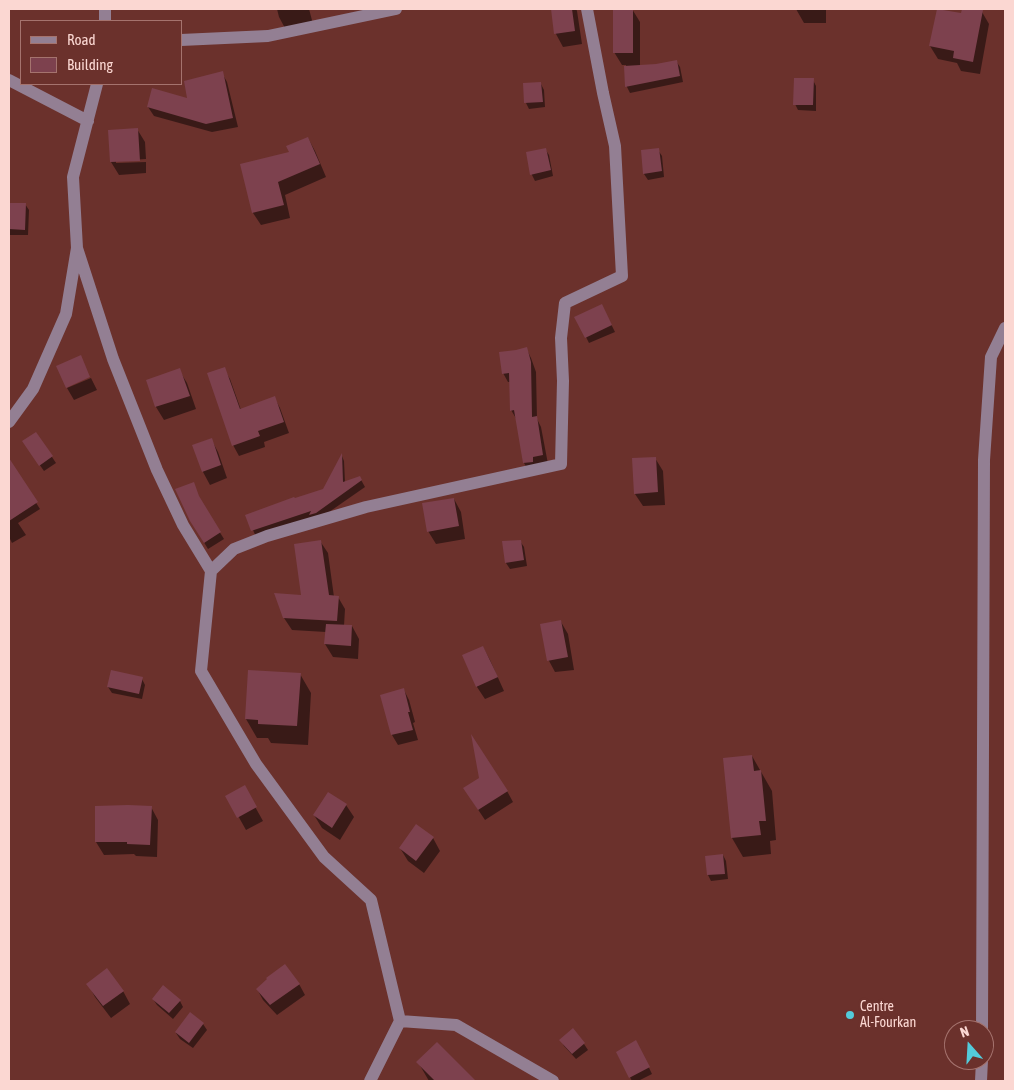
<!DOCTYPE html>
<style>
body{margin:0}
#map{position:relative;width:1014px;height:1090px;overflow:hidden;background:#6b312c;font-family:"Asap Condensed",sans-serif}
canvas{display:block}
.frame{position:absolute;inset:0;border:10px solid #fbd7d2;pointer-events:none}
.legend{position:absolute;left:20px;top:20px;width:162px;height:65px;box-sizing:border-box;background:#6b312c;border:1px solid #a5736e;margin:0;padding:6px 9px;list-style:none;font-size:15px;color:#fbd7d2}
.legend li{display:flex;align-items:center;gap:10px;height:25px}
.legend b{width:25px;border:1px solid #a5736e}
.north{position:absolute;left:944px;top:1020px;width:50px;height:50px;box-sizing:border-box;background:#6b312c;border:1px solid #a5736e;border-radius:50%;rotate:341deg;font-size:14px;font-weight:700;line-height:20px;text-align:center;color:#fbd7d2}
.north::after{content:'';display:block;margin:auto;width:18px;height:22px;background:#53cbda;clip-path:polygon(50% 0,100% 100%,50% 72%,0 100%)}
</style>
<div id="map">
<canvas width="1014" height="1090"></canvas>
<div class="frame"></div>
<ul class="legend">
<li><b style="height:6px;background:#937f93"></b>Road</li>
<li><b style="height:14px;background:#7d414e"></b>Building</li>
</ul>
<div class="north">N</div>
</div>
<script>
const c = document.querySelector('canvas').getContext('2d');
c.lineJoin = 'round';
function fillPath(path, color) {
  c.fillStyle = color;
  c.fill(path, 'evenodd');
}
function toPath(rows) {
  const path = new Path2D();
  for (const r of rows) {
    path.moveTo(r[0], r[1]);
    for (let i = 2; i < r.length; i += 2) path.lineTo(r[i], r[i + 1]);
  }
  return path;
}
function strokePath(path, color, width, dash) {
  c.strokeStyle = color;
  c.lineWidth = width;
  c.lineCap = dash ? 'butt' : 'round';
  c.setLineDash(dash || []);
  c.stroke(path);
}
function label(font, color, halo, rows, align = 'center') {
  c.font = font + ' "Asap Condensed",sans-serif';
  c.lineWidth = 5;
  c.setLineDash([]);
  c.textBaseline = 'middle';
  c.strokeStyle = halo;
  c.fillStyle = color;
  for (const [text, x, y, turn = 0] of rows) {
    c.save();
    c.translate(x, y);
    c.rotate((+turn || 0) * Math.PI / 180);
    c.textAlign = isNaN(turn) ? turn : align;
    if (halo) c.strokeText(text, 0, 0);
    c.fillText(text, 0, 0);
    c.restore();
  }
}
fillPath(toPath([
 [277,9,309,9,313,24,286,30,279,17],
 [552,9,576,9,577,11,582,44,563,47,556,34],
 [614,9,632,9,640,22,640,66,656,65,676,61,680,67,683,82,630,93,627,87,626,65,622,65,614,52],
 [796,9,826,9,826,23,804,23],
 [963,9,982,12,989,24,980,74,961,71,957,63,938,59,930,46,962,14],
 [222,73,227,82,238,127,212,132,154,116,148,107,189,99],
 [813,80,816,86,816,111,798,110,795,104],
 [541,84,544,90,545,107,529,109,526,103],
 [137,129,145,142,146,159,116,161,116,163,146,162,146,173,119,175,111,162,110,131],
 [308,138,315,151,326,177,285,195,290,218,261,225,253,213,242,165,291,153],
 [545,149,549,155,553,176,535,181,532,175,527,153],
 [658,150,662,156,664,177,648,180,644,174],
 [9,204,25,204,29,210,28,235,10,235,9,233],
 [605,312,615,332,589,343,586,337],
 [526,348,531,358,536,372,537,419,541,427,548,464,529,472,524,463,517,420,511,410,510,382,508,382,503,373],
 [224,369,230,379,241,410,274,397,280,408,289,433,264,442,265,447,239,456,233,445],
 [179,370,187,383,196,409,164,420,156,407,147,381],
 [91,378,97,390,74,400,67,388],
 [36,433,56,463,44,471,27,447],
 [211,439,218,452,227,478,210,485,203,472,194,445],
 [342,456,344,461,345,482,360,478,365,487,319,519,256,537,247,516,324,490],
 [655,458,663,471,665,505,643,506,635,494],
 [13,467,40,509,18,523,26,535,12,543,9,537,9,469],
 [193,484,201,502,224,539,208,549,191,521],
 [454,499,461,512,465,539,436,544,428,531],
 [320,541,328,553,334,597,338,597,345,609,344,626,352,626,359,639,358,659,333,657,325,644,326,632,292,630,284,618,302,596],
 [520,541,524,547,527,566,510,569,506,563,503,542],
 [561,622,568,634,574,670,555,672,548,659],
 [483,647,490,660,504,691,485,699,477,687,464,656],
 [300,674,311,693,308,745,271,743,268,738,257,738,246,719],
 [142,679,145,685,142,699,112,693,108,687],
 [404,690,409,700,415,722,413,723,418,740,398,745,392,735,382,695],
 [752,756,772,791,776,840,770,841,771,854,743,857,732,838,724,759],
 [244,787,263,821,246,830,227,796],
 [507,791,513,802,485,820,471,799],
 [346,805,354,817,340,840,322,828,314,815],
 [151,807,158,820,157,857,136,856,134,854,104,855,96,842,96,808],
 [433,838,440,851,424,873,408,861,400,848],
 [723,855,726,861,728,879,711,881,708,875],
 [268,979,299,984,305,995,277,1015,263,1000,257,989],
 [88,984,123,991,130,1004,111,1018,95,997],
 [153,999,180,1001,183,1007,173,1019,157,1005],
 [191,1014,203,1024,207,1030,193,1048,180,1039,176,1033],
 [573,1030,584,1044,588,1050,576,1059,564,1046,561,1040],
 [437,1044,474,1081,429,1081,418,1062],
 [639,1047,652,1074,638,1081,632,1081,617,1053]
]), '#0007');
fillPath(toPath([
 [551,9,572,9,575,31,554,34],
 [613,9,633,9,633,53,613,53],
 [937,9,961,13,962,9,973,9,983,10,973,62,953,58,954,51,929,46],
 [677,60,680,76,625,87,624,66,656,64],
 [223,71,233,118,206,124,147,107,152,88,187,98,184,81],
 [794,78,814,78,813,105,793,105],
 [541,82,543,102,524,103,523,83],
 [138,128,140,161,110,162,108,130],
 [308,137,320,164,278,182,284,205,252,213,240,164,289,152,286,146],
 [546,148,551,170,530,175,526,152],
 [659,148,662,171,643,174,641,150],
 [9,203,26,203,25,230,9,229],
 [602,304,612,325,585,338,574,317],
 [527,347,531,362,532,417,537,416,543,455,533,457,533,462,523,463,514,410,510,411,509,373,502,374,499,352,516,350],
 [81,355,90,377,66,388,56,366],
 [225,367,240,409,275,396,284,422,258,431,260,436,232,446,207,373],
 [180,368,190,396,155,407,146,380],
 [36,432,53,456,39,466,22,441],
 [212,438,221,465,202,472,192,445],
 [342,453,343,482,360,476,362,480,316,513,309,515,311,511,251,531,245,515,294,497,295,498,323,489],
 [656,457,658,492,634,494,632,458],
 [9,458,38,502,9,521],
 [194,482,199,496,221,532,204,543,190,521,175,489],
 [454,498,459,526,427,532,422,503],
 [321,540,329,595,339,596,337,621,283,618,274,593,301,595,294,544],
 [521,540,524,560,505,563,502,541],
 [561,620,568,657,547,661,540,624],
 [326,624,352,625,351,646,324,644],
 [483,646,498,677,476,687,462,655],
 [111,670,143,677,139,694,107,687],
 [248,670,301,673,297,726,258,724,258,720,245,719],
 [404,688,410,712,408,712,413,730,391,735,380,695],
 [471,734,508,791,478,810,463,788,479,778],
 [752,755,754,771,761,770,766,821,759,821,761,835,731,838,723,758],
 [245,785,257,807,237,818,225,796],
 [328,792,347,804,332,828,313,815],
 [128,805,152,806,150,845,127,844,127,842,95,842,95,806],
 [416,824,434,837,416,861,399,848],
 [723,854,725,874,707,875,705,856],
 [285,964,300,984,270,1005,256,989,267,979,266,978],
 [107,968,124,991,103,1006,86,984],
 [163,985,181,1000,169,1013,152,999],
 [190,1012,204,1023,189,1043,175,1032],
 [573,1028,585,1043,572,1054,559,1040],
 [636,1040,650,1067,629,1078,616,1052],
 [437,1042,476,1081,435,1081,416,1062]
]), '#7d414e');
strokePath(toPath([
 [105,21,105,9],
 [181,40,268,36,396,9],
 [9,80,88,121],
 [77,248,113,359,157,470,183,525,211,571,201,671,256,764,324,857,371,900,400,1021,370,1081],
 [9,422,33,389,66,314,77,248,73,177,97,84],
 [211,571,234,549,267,536,366,507,561,464,563,381,561,338,565,303,622,276,615,146,603,93,587,9],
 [400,1021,456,1025,553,1081],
 [982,1030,984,460,991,357,1005,328],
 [981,1081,982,1060]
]), '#937f93', 12);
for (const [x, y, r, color] of [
 [850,1015,5,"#53cbda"]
]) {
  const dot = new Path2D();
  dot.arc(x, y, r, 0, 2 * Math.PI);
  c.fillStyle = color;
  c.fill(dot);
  strokePath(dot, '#6b312c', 2);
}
label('14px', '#fbd7d2', '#6b312c', [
 ["Centre",860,1007],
 ["Al-Fourkan",860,1023]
], 'left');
</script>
